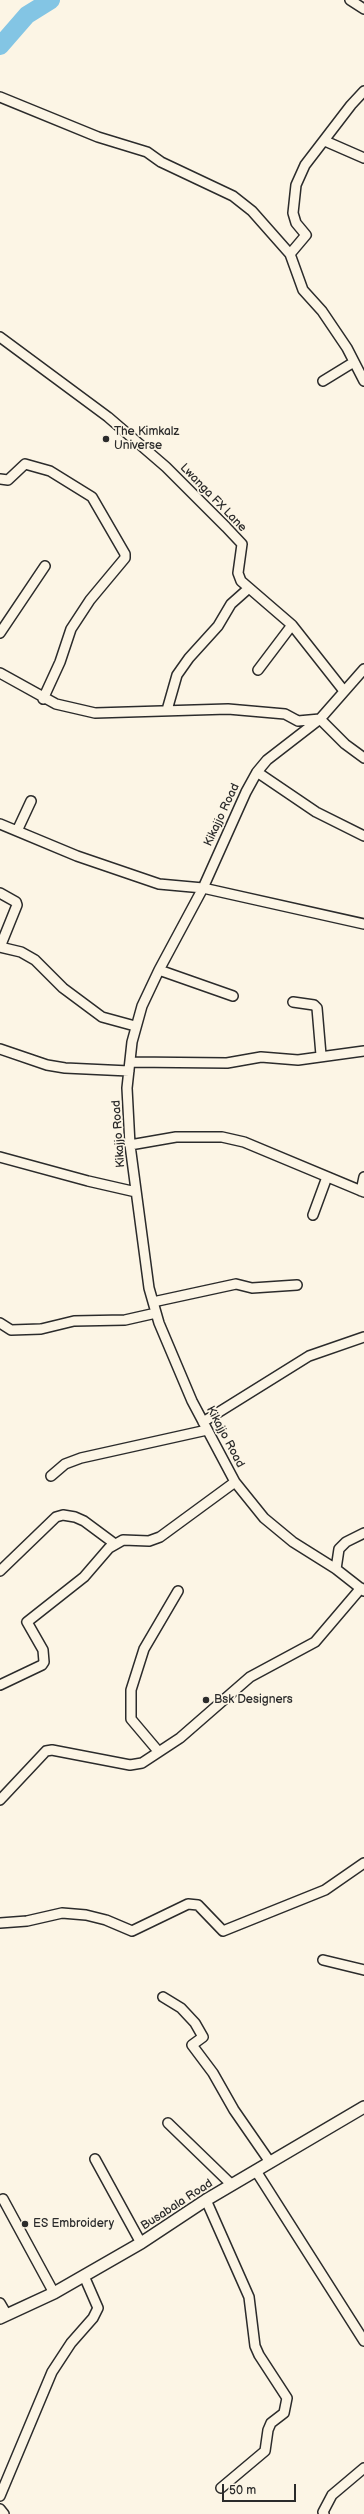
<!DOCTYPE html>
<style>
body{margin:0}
#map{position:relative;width:364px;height:2514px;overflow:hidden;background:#fcf5e5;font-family:"Balsamiq Sans",sans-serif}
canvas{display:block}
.scale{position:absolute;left:222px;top:2484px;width:74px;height:18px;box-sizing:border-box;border:2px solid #2b2b2b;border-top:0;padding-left:5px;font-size:12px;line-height:14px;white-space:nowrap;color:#2b2b2b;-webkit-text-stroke:3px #fcf5e5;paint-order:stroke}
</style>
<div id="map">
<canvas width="364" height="2514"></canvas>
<div class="scale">50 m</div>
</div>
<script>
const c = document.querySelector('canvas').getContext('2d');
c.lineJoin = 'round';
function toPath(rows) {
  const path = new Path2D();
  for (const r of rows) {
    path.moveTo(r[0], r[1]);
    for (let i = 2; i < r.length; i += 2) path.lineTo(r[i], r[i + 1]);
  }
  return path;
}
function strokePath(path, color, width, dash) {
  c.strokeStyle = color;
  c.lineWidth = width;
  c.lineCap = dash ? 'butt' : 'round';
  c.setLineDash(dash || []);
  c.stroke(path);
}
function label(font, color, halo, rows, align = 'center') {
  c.font = font + ' "Balsamiq Sans",sans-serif';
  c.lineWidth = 3.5;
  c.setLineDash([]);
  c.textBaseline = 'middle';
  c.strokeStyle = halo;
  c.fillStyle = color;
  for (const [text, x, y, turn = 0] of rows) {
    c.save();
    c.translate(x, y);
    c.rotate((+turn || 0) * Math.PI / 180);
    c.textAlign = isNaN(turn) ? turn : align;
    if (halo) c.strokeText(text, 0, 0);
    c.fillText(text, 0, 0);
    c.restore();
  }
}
strokePath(toPath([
 [0,46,27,15,51,0]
]), '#83c5e4', 18);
const minor = toPath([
 [350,0,364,9],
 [0,97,98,137,147,152,161,162,233,196,252,211,290,254,303,290,322,311,347,348,364,381],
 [325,141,364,158],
 [290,254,306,235,296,223,293,213,296,185,305,165,351,105,364,91],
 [0,337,108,417,166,467,226,527,242,544,238,573,241,581,292,625,344,691],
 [323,381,354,362],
 [0,479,8,480,25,464,50,471,92,497,125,554,125,558,90,600,71,629,60,662,43,699],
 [0,633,45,566],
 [364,669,320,719,267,760,257,772,246,792,203,888,159,970,142,1006,132,1042,127,1088,130,1145,149,1288,159,1323,192,1401,235,1482,264,1518,293,1542,336,1569,364,1591],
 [258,670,292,625],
 [0,673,56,704,95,713,228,709,285,714,298,721,320,719,345,744,364,758],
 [167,710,177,675,189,658,218,626,231,604,249,588],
 [257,772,316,812,364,836],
 [0,824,77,856,159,884,203,888,364,924],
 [17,831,31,801],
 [0,893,16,902,17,905,0,947],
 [0,947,21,952,35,960,63,988,102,1017,135,1026],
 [159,970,233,996],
 [293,1002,314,1005,317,1008,321,1055],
 [0,1049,47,1065,65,1068,129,1071],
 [130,1062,227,1063,261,1057,298,1060,364,1051],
 [130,1145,176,1137,222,1137,244,1142,364,1192],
 [0,1157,88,1181,136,1192],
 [361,1191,364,1177],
 [313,1215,327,1177],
 [153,1302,236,1284,252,1288,297,1285],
 [0,1323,11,1330,41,1329,74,1321,125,1320,156,1313],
 [203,1422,309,1356,364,1337],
 [51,1476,65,1464,81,1458,207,1430],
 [336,1569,339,1549,346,1542,364,1533],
 [0,1571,56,1517,63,1515,75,1517,84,1521,115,1544],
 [0,1685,42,1665,44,1662,43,1650,27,1622,84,1577,109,1548,123,1540,149,1541,160,1537,235,1482],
 [158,1751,131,1719,131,1690,144,1649,178,1591],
 [0,1800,46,1751,52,1750,130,1765,142,1763,180,1738,250,1677,315,1642,361,1588],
 [0,1923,27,1921,62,1913,86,1915,106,1920,132,1931,188,1904,198,1905,223,1931,325,1890,364,1863],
 [323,1960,364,1970],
 [163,1997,181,2008,195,2023,203,2037,192,2045,213,2073,234,2110,270,2162],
 [168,2123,232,2185],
 [95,2159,141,2243],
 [256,2171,364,2341],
 [3,2199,54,2293],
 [206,2200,249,2297,255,2346,259,2355,287,2398,284,2413,271,2423,268,2430,265,2451,221,2488],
 [0,2303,7,2315],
 [0,2496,52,2372,71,2343,93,2318,98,2308,84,2276],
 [0,2509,4,2514],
 [324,2514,323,2512,332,2495,364,2468]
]);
const tertiary = toPath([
 [0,2318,54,2293,141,2243,206,2200,364,2107]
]);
strokePath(minor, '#2b2b2b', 12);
strokePath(tertiary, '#2b2b2b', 14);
strokePath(minor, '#fcf5e5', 9);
strokePath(tertiary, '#fcf5e5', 11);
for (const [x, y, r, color] of [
 [106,439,4,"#2b2b2b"],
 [206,1700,4,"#2b2b2b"],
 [25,2224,4,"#2b2b2b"]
]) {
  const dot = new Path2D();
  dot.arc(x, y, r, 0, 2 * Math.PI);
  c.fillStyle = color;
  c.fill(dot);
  strokePath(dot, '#fcf5e5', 1.5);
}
label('12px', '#2b2b2b', '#fcf5e5', [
 ["The Kimkalz",114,432],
 ["Universe",114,446],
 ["Bsk Designers",214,1700],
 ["ES Embroidery",33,2224]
], 'left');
label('12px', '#2b2b2b', '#fcf5e5', [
 ["Lwanga FX Lane",213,498,46],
 ["Kikajjo Road",222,815,-65],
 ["Kikajjo Road",119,1134,-94],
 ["Kikajjo Road",225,1437,62],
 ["Busabala Road",177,2205,-33]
]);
</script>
